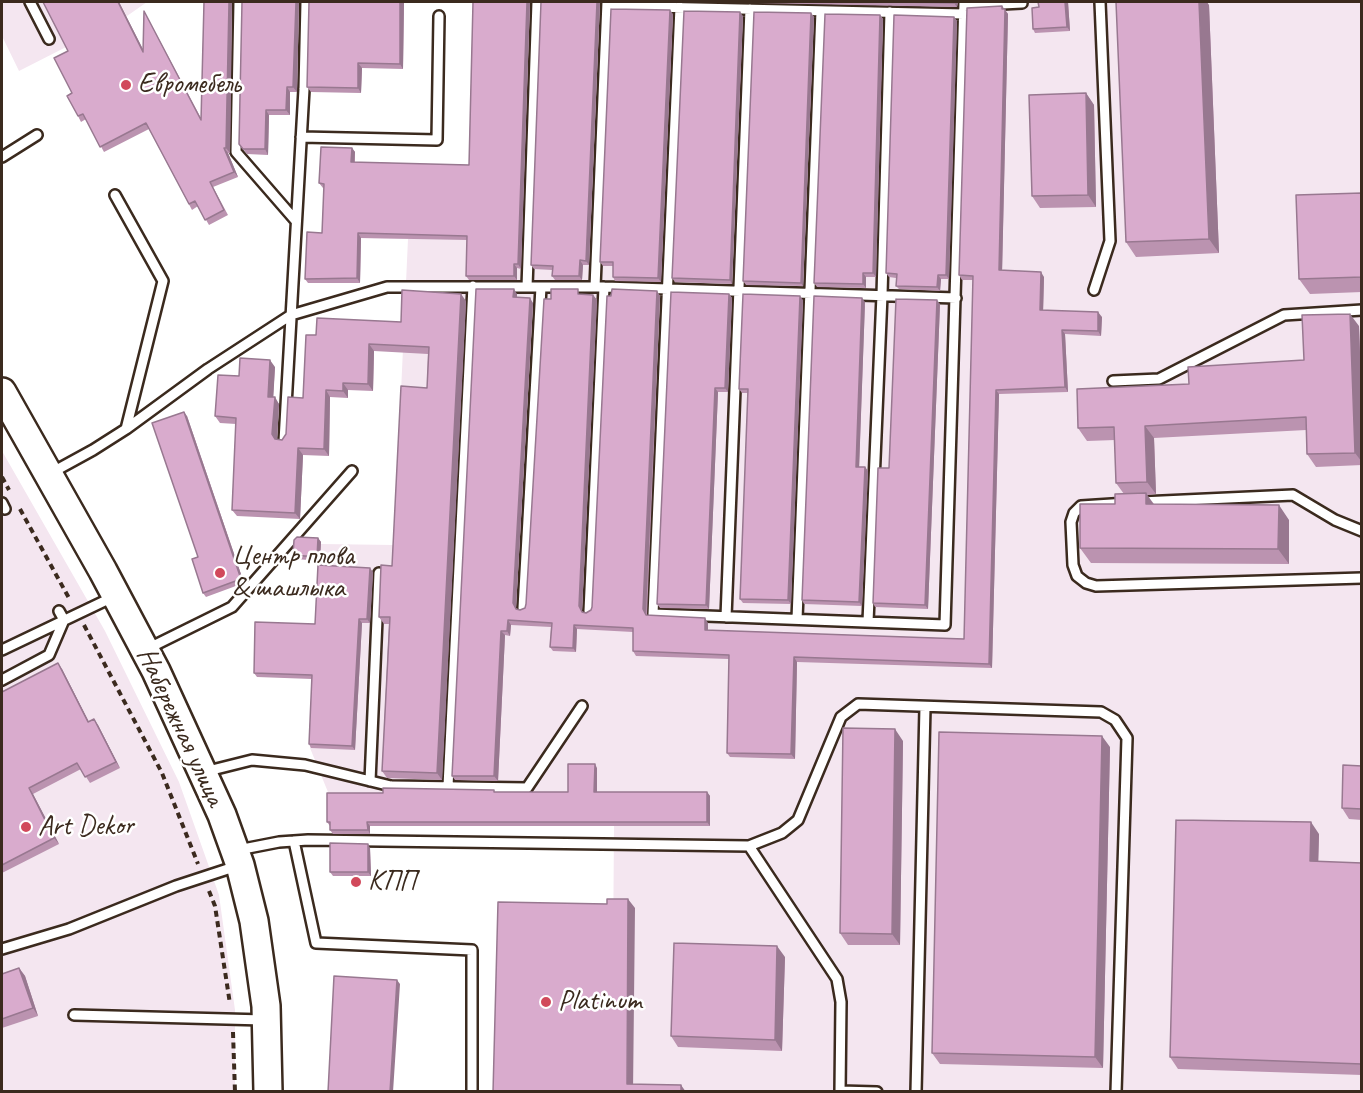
<!DOCTYPE html>
<meta charset="utf-8">
<style>
body{margin:0}
#map{position:relative;width:1363px;height:1093px;overflow:hidden;background:#fff;font-family:Caveat,sans-serif}
canvas{display:block}
.frame{position:absolute;inset:0;border:3px solid #3b2a1e;pointer-events:none}
</style>
<div id="map">
<canvas width="1363" height="1093"></canvas>
<div class="frame"></div>
</div>
<script>
const c = document.querySelector('canvas').getContext('2d');
c.lineJoin = 'round';
function fillPath(path, color) {
  c.fillStyle = color;
  c.fill(path, 'evenodd');
}
function toPath(rows) {
  const path = new Path2D();
  for (const r of rows) {
    path.moveTo(r[0], r[1]);
    for (let i = 2; i < r.length; i += 2) path.lineTo(r[i], r[i + 1]);
  }
  return path;
}
function strokePath(path, color, width, dash) {
  c.strokeStyle = color;
  c.lineWidth = width;
  c.lineCap = dash ? 'butt' : 'round';
  c.setLineDash(dash || []);
  c.stroke(path);
}
function label(font, color, halo, rows, align = 'center') {
  c.font = font + ' Caveat,sans-serif';
  c.lineWidth = 5;
  c.setLineDash([]);
  c.textBaseline = 'middle';
  c.strokeStyle = halo;
  c.fillStyle = color;
  for (const [text, x, y, turn = 0] of rows) {
    c.save();
    c.translate(x, y);
    c.rotate((+turn || 0) * Math.PI / 180);
    c.textAlign = isNaN(turn) ? turn : align;
    if (halo) c.strokeText(text, 0, 0);
    c.fillText(text, 0, 0);
    c.restore();
  }
}
fillPath(toPath([
 [2,2,147,2,127,16,19,71,2,36],
 [476,2,1361,2,1361,1091,612,1091,614,826,330,826,330,797,310,748,321,544,394,545,408,239,355,238,471,211],
 [2,451,105,631,179,782,219,895,235,1010,235,1091,2,1091]
]), '#f4e6f0');
const lane = toPath([
 [30,2,49,39],
 [239,2,236,152,296,221],
 [607,6,964,14],
 [964,6,1022,3,1022,2],
 [680,7,653,614,945,625,964,2],
 [301,137,437,140,439,16],
 [2,157,37,135],
 [115,195,163,281,126,429],
 [527,287,537,2],
 [595,287,607,2],
 [1094,290,1110,241,1100,2],
 [1113,381,1159,379,1284,315,1362,310],
 [284,441,304,89,306,2],
 [51,473,93,450,126,429,208,369,291,315,387,287,604,287,956,298],
 [1141,502,1293,495,1335,520,1362,531],
 [2,503,5,509],
 [1127,503,1081,506,1074,513,1071,522,1073,565,1077,576,1086,583,1096,586,1362,578],
 [523,608,541,287],
 [589,611,604,287],
 [726,617,750,9],
 [797,619,821,11],
 [868,622,882,295,890,12],
 [147,649,232,607,352,471],
 [2,650,113,597],
 [2,680,49,655,64,620,59,611],
 [204,772,252,760,305,765,391,786,527,788,582,706],
 [370,781,379,573],
 [448,786,473,286],
 [294,841,316,943,472,950,472,1092],
 [749,846,837,979,841,1002,840,1092],
 [238,850,279,842,308,840,749,846,782,833,798,820,841,717,858,704,1101,712,1115,720,1127,738,1116,1092],
 [2,949,69,929,176,886,237,866],
 [74,1015,264,1020],
 [840,1091,877,1092],
 [916,1092,925,707]
]);
const secondary = toPath([
 [2,392,103,571,156,671,222,815,240,865,254,921,266,1006,268,1092]
]);
strokePath(lane, '#3b2a1e', 14);
strokePath(secondary, '#3b2a1e', 32);
strokePath(toPath([
 [2,477,9,490],
 [20,509,70,600],
 [84,625,162,773,198,864],
 [209,891,215,906,230,1004],
 [233,1032,235,1092]
]), '#3b2a1e', 4, [6, 4.5]);
strokePath(lane, '#fff', 9);
strokePath(secondary, '#fff', 27);
fillPath(toPath([
 [43,2,119,2,143,50,144,11,201,118,204,2,169,2,232,2,230,153,228,153,238,177,213,187,228,215,209,225,198,206,192,210,149,129,104,152,86,119,81,122,78,116,72,93,68,51],
 [242,2,299,2,297,92,290,92,290,115,269,115,268,155,247,154,239,144],
 [404,2,403,69,362,68,361,93,311,92,307,87],
 [473,2,530,2,521,269,517,268,517,280,469,280,466,276,467,240,361,238,360,283,308,283,305,279,322,233,324,188,323,188,319,183,352,148,355,152,355,162,469,165],
 [541,2,600,2,589,265,583,265,582,280,555,280,552,276,552,270,534,269,531,265],
 [708,2,958,2,957,7],
 [1038,2,1068,2,1070,31,1035,33,1033,29,1039,7],
 [1209,5,1219,253,1136,257,1126,242],
 [1002,6,1008,14,1002,270,1044,277,1043,310,1102,317,1101,336,1065,334,1068,392,999,394,992,668,797,662,795,759,730,757,727,753,729,659,636,656,633,651,633,632,577,629,576,652,553,651,550,647,551,627,511,625,510,636,505,635,498,781,455,780,452,776,517,294,517,297,533,303,516,608,517,609,520,610,525,608,526,604,551,299,581,294,581,295,593,295,597,300,582,611,583,612,586,613,591,610,592,607,611,296,657,291,660,296,647,615,708,623,708,630,964,639,973,280,962,280,959,275],
 [811,13,814,17,803,286,746,285,743,281],
 [673,14,661,282,615,281,613,277,613,266,603,266,600,262],
 [880,15,883,19,876,277,866,277,866,288,817,287,814,283],
 [743,16,732,284,675,282,672,278],
 [954,17,957,21,949,279,941,279,940,291,899,289,896,286,896,278,889,277,886,273],
 [1086,93,1094,105,1096,207,1040,208,1032,196],
 [1362,193,1362,292,1310,294,1299,279],
 [729,294,732,298,728,392,718,392,709,609,660,608,657,604],
 [803,300,791,604,743,603,740,599,748,393,742,393,739,389],
 [466,301,442,780,387,778,382,771,389,624,384,624,379,617,392,566,427,388,428,354,374,351,373,391,348,390,348,398,330,397,329,456,303,455,300,519,237,516,232,510,236,424,220,423,215,416,239,376,275,367,273,397,279,404,277,440,282,440,286,434,303,398,316,335,401,322],
 [865,302,859,467,865,467,868,471,862,606,804,604,802,600],
 [940,304,928,609,875,607,873,603,889,468],
 [1359,326,1362,405,1362,465,1316,467,1307,454,1306,430,1154,438,1156,494,1147,495,1154,504,1289,520,1289,564,1091,563,1080,548,1124,494,1116,483,1115,440,1087,441,1078,428,1189,384,1304,360],
 [187,416,244,583,206,597,203,593,198,557],
 [318,538,321,542,320,561,296,559,293,555],
 [373,572,370,623,362,623,355,750,311,748,309,744,312,679,257,677,254,673,315,624],
 [62,669,89,722,98,725,120,768,90,783,81,769,33,794,59,844,2,873,2,692],
 [903,741,900,945,848,945,840,933],
 [1110,747,1103,1068,940,1064,932,1053],
 [1362,766,1362,820,1349,819,1342,808],
 [597,768,597,792,707,792,710,796,710,826,370,826,370,834,333,834,330,830,330,826,327,822,496,792,568,792],
 [1319,834,1318,862,1362,863,1362,1075,1178,1069,1170,1057],
 [370,848,371,876,333,876,330,872],
 [785,957,782,1051,678,1047,671,1036],
 [19,968,25,976,38,1016,2,1028,2,974]
]), '#bb93b0');
fillPath(toPath([
 [118,2,119,2,147,57,143,52],
 [229,2,232,2,230,153,226,148],
 [296,2,299,2,297,92,293,87],
 [400,2,404,2,403,69,400,64],
 [527,2,530,2,521,269,518,264],
 [597,2,600,2,589,265,586,261],
 [954,2,958,2,957,7,954,3],
 [1065,2,1068,2,1070,31,1067,27],
 [1199,2,1207,2,1209,5,1219,253,1209,239],
 [1002,6,1008,14,1002,275,999,270],
 [670,10,673,14,661,282,658,278],
 [740,12,743,16,732,284,730,280],
 [811,13,814,17,803,286,801,283],
 [880,15,883,19,876,277,873,273],
 [954,17,957,21,949,279,946,275],
 [358,63,362,68,361,93,358,88],
 [287,87,290,92,290,115,286,110],
 [1086,93,1094,105,1096,207,1088,195],
 [266,110,269,115,268,155,265,149],
 [224,148,228,153,238,177,234,172],
 [352,148,355,152,354,166,351,162],
 [358,233,361,238,360,283,357,278],
 [580,260,583,265,582,280,579,276],
 [514,264,517,268,517,280,514,276],
 [1041,272,1044,277,1043,315,1040,310],
 [863,273,866,277,866,288,863,284],
 [938,275,941,279,940,291,937,287],
 [514,289,517,294,517,302,513,297],
 [657,291,660,296,646,614,649,619,643,609],
 [461,294,466,301,442,780,437,773],
 [729,294,732,298,728,392,725,388],
 [593,295,597,300,582,611,585,616,579,606],
 [800,296,803,300,791,604,788,600],
 [530,298,533,303,516,608,519,613,513,603],
 [862,298,865,302,859,471,856,467],
 [937,300,940,304,928,609,925,605],
 [1098,312,1102,317,1101,336,1098,331],
 [1350,314,1359,326,1362,405,1362,462,1355,453],
 [1062,330,1065,334,1068,392,1065,387],
 [369,344,374,351,373,391,368,384],
 [270,360,275,367,273,403,268,397],
 [343,383,348,390,348,398,343,391],
 [715,388,718,392,709,609,706,605],
 [326,390,330,397,329,456,324,449],
 [996,390,999,394,992,668,989,664],
 [275,397,279,404,277,441,275,439,272,434],
 [184,412,187,416,244,583,241,579],
 [1145,426,1154,438,1156,494,1147,482],
 [298,448,303,455,300,519,295,513],
 [865,467,868,471,862,606,859,602],
 [1146,493,1156,508,1146,504],
 [1279,505,1289,520,1289,564,1278,549],
 [318,538,321,542,320,561,317,557],
 [370,568,373,572,370,623,367,619],
 [705,618,708,623,708,635,705,630],
 [359,619,362,623,355,750,352,746],
 [508,620,511,625,510,636,507,631],
 [574,625,577,629,576,652,573,648],
 [501,631,505,635,498,781,494,776],
 [794,657,797,662,795,759,791,754],
 [58,663,62,669,92,728,88,722],
 [94,719,98,725,120,768,116,762],
 [895,729,903,741,900,945,892,934],
 [1102,736,1110,747,1103,1068,1095,1057],
 [595,764,597,768,597,796,594,792],
 [29,788,33,794,59,844,54,838],
 [707,792,710,796,710,826,707,822],
 [367,822,370,826,370,834,368,830],
 [1311,822,1319,834,1318,873,1310,861],
 [368,844,370,848,371,876,368,872],
 [628,899,635,908,633,1092,627,1084],
 [777,946,785,957,782,1051,775,1040],
 [19,968,25,976,38,1016,33,1008],
 [397,980,400,984,393,1092,390,1092],
 [681,1085,686,1092,681,1092]
]), '#987890');
const building = toPath([
 [43,2,118,2,143,52,144,11,201,120,204,2,229,2,226,148,224,148,234,172,210,182,224,210,205,220,195,201,189,204,146,123,100,147,83,114,78,116,67,96,72,93,54,58,68,51,43,2],
 [242,2,296,2,293,87,287,87,286,110,266,110,265,149,243,149,239,144,242,2],
 [309,2,400,2,400,64,358,63,358,88,307,87,309,2],
 [473,2,527,2,518,264,514,264,514,276,466,276,467,236,358,233,357,278,305,279,307,232,322,233,324,184,319,183,321,147,352,148,351,162,469,165,473,2],
 [541,2,597,2,586,261,580,260,579,276,552,276,553,266,531,265,541,2],
 [900,2,954,2,954,3,900,2],
 [1038,2,1065,2,1067,27,1033,29,1032,8,1039,7,1038,2],
 [1116,2,1199,2,1209,239,1126,242,1116,2],
 [1002,6,1002,9,1005,9,999,270,1041,272,1040,310,1098,312,1098,331,1062,330,1065,387,996,390,989,664,794,657,791,754,727,753,729,655,633,651,633,628,574,625,573,648,550,647,552,623,508,620,507,631,501,631,494,776,452,776,476,289,514,289,513,297,530,298,513,603,516,609,520,610,525,608,526,604,544,299,551,299,551,289,578,289,578,294,593,295,579,606,582,612,586,613,591,610,592,607,607,296,611,296,612,289,657,291,643,609,646,615,705,618,705,630,964,639,973,276,959,275,967,8,1002,6],
 [611,9,670,10,658,278,613,277,613,262,600,262,611,9],
 [684,11,740,12,730,280,672,278,684,11],
 [754,12,811,13,801,283,743,281,754,12],
 [825,14,880,15,873,273,863,273,863,284,814,283,825,14],
 [894,15,954,17,946,275,938,275,937,287,896,286,897,274,886,273,894,15],
 [1086,93,1088,195,1032,196,1029,95,1086,93],
 [1362,193,1362,277,1299,279,1296,195,1362,193],
 [402,290,461,294,437,773,382,771,390,617,379,617,381,565,392,566,401,386,427,388,429,347,369,344,368,384,343,383,343,391,326,390,324,449,298,448,295,513,232,510,236,418,215,416,218,375,239,376,240,358,270,360,268,397,275,397,272,434,275,439,282,440,286,434,288,397,303,398,306,335,316,335,317,318,401,322,402,290],
 [671,292,729,294,725,388,715,388,706,605,657,604,671,292],
 [743,294,800,296,788,600,740,599,748,389,739,389,743,294],
 [814,296,862,298,856,467,865,467,859,602,802,600,814,296],
 [896,299,937,300,925,605,873,603,878,468,889,468,896,299],
 [1350,314,1355,453,1307,454,1306,417,1145,426,1147,482,1116,483,1114,427,1078,428,1077,389,1189,384,1188,367,1304,360,1302,315,1350,314],
 [184,412,241,579,203,593,192,559,198,557,152,423,184,412],
 [1146,493,1146,504,1279,505,1278,549,1080,548,1080,504,1115,504,1115,494,1146,493],
 [297,537,318,538,317,557,293,555,294,540,297,537],
 [318,565,370,568,367,619,359,619,352,746,309,744,312,675,254,673,255,622,315,624,318,565],
 [58,663,88,722,94,719,116,762,85,777,77,763,29,788,54,838,2,865,2,692,58,663],
 [843,728,895,729,892,934,840,933,843,728],
 [939,732,1102,736,1095,1057,932,1053,939,732],
 [568,764,595,764,594,792,707,792,707,822,367,822,368,830,330,830,330,822,327,822,327,793,383,793,383,788,494,790,494,792,568,792,568,764],
 [1343,765,1362,766,1362,809,1342,808,1343,765],
 [1176,820,1311,822,1310,861,1362,863,1362,1064,1170,1057,1176,820],
 [330,843,368,844,368,872,330,872,330,843],
 [607,899,628,899,627,1084,681,1085,681,1092,493,1092,498,902,607,904,607,899],
 [674,943,777,946,775,1040,671,1036,674,943],
 [19,968,33,1008,2,1019,2,974,19,968],
 [334,976,397,980,390,1092,328,1092,334,976]
]);
fillPath(building, '#d9abcd');
strokePath(building, '#987890', 1.5);
for (const [x, y, r, color] of [
 [126,85,6,"#d1495b"],
 [220,573,6,"#d1495b"],
 [26,827,6,"#d1495b"],
 [356,882,6,"#d1495b"],
 [546,1002,6,"#d1495b"]
]) {
  const dot = new Path2D();
  dot.arc(x, y, r, 0, 2 * Math.PI);
  c.fillStyle = color;
  c.fill(dot);
  strokePath(dot, '#fff', 2);
}
label('28px', '#3b2a1e', '#fff', [
 ["Евромебель",138,85],
 ["Центр плова",232,557],
 ["& шашлыка",232,589],
 ["Art Dekor",38,827],
 ["КПП",368,882],
 ["Platinum",558,1002]
], 'left');
label('28px', '#3b2a1e', '#fff', [
 ["Набережная улица",180,727,65]
]);
</script>
